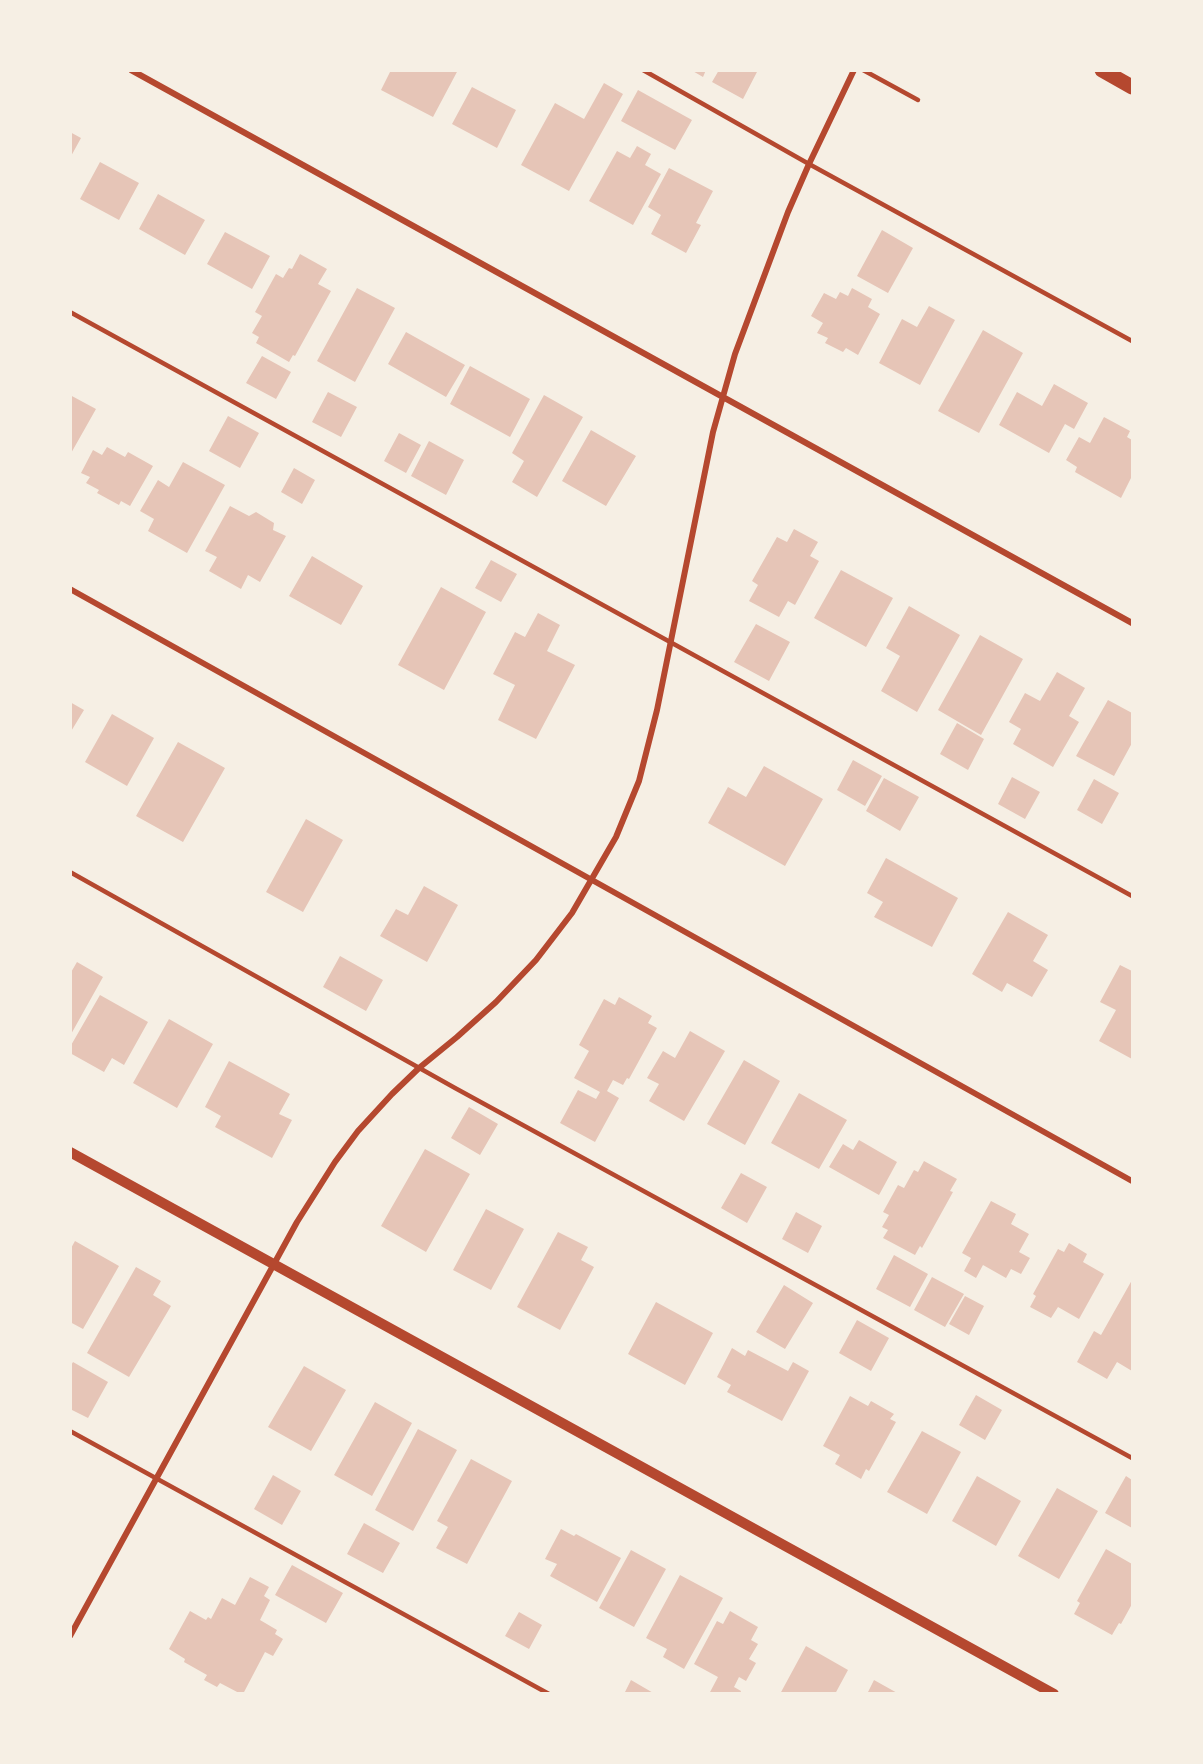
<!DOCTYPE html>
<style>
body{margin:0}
#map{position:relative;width:1203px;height:1764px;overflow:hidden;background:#f6efe4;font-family:"Public Sans",sans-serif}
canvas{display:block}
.frame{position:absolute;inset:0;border:72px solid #f6efe4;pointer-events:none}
</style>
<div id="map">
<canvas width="1203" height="1764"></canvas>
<div class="frame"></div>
</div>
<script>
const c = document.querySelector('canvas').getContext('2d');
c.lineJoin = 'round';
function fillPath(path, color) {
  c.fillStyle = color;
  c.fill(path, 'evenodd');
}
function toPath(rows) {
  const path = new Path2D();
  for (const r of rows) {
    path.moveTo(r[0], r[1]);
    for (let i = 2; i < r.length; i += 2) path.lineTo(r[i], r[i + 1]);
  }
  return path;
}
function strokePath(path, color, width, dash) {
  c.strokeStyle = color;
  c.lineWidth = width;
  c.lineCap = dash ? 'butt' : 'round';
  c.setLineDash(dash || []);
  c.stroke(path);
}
fillPath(toPath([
 [391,70,458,70,433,117,381,90],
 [691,70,706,70,703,77],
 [719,70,758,70,743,99,712,82],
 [604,83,623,94,569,191,521,165,555,103,584,119],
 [472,87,516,110,497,148,452,124],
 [638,90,692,120,675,150,621,121],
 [70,132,81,138,70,158],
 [637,146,651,154,645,165,661,174,633,225,589,201,617,151,630,158],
 [100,162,139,183,119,220,80,199],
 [669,168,713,191,696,223,701,225,686,253,651,234,661,215,648,207],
 [158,194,205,220,185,255,139,229],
 [882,230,913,248,888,293,857,276],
 [225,232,270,256,252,289,207,264],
 [300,254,327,269,318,284,331,291,295,356,293,355,289,362,256,343,259,337,252,333,262,316,255,312,276,274,283,278,289,268,292,269],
 [357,288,395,308,355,382,317,361],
 [852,288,872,299,868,307,880,314,858,355,846,348,843,352,825,343,828,338,817,333,823,323,811,316,824,293,836,299,840,292,848,296],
 [929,306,955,320,920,385,879,363,902,319,917,327],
 [983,330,1023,353,979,433,938,411],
 [406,332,465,365,446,397,388,364],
 [262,356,291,372,276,399,246,383],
 [470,366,530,399,510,437,450,404],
 [1054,384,1088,403,1074,429,1065,424,1049,453,999,425,1017,392,1042,406],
 [328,392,357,407,341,437,312,422],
 [70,395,96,409,70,455],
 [544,395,583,417,537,497,512,482,524,461,512,453],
 [228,416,259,433,240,468,209,451],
 [1104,417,1130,431,1127,437,1132,440,1132,476,1121,498,1075,472,1077,467,1066,460,1079,437,1090,443],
 [591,430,636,456,606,506,562,481],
 [399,433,421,445,406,473,384,461],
 [429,441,464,460,446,495,411,476],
 [107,447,125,457,128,452,153,466,130,506,121,501,119,505,97,493,99,490,86,483,90,477,81,473,93,450,102,455],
 [183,462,225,485,187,553,148,531,154,519,140,511,158,480,169,487],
 [294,468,315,480,302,504,281,492],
 [230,506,249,516,256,512,274,523,273,530,286,536,260,582,248,575,241,589,209,571,217,557,205,551],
 [794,529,818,542,810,556,819,561,795,605,788,601,779,617,749,601,758,585,752,581,777,537,787,542],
 [312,556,363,586,341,625,289,596],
 [491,560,517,574,501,602,475,588],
 [841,570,893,598,866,647,814,618],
 [441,587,486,612,444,690,398,665],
 [909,606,960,635,917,712,881,691,900,656,886,648],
 [538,613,560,625,547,651,575,665,536,739,498,720,515,685,493,674,515,632,525,637],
 [756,624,790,642,769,681,734,662],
 [980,635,1023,659,981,735,938,710],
 [1057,672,1085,688,1069,716,1079,722,1053,767,1013,744,1021,729,1009,722,1025,693,1040,701],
 [1108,700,1132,713,1132,743,1114,776,1076,756],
 [70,702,84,710,70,733],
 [112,714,154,738,127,786,85,762],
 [957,723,984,739,968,770,940,754],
 [178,742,225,768,183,842,136,816],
 [853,760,882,776,865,806,837,790],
 [764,766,823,799,785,866,708,823,728,787,746,797],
 [1012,777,1040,792,1025,819,998,804],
 [884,778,919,797,900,831,866,811],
 [1094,779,1119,793,1102,824,1077,810],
 [306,819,343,840,303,912,266,892],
 [886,858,958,898,932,947,874,917,883,902,867,893],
 [424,886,458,905,427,962,380,936,396,909,408,915],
 [1008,912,1048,935,1033,961,1048,970,1032,997,1007,983,1002,992,972,974],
 [340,956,383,980,366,1011,323,987],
 [77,962,103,977,70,1036,70,974],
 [1120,965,1132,971,1132,1059,1099,1041,1116,1010,1100,1002],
 [100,995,148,1022,124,1065,112,1058,104,1072,70,1053,70,1047],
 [619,997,652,1016,648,1023,657,1028,629,1079,627,1078,623,1085,613,1080,607,1091,619,1098,595,1142,560,1123,578,1090,596,1099,600,1092,574,1078,589,1051,579,1045,604,999,615,1005],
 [169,1019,213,1044,177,1108,133,1083],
 [690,1031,725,1051,684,1121,649,1101,659,1084,647,1078,663,1051,675,1058],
 [744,1060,780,1081,745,1145,707,1124],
 [229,1061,290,1094,279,1114,292,1120,272,1158,215,1127,221,1116,205,1107],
 [799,1093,847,1120,819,1169,771,1143],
 [469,1107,498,1124,480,1155,451,1138],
 [859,1140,897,1162,879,1195,829,1167,843,1144,853,1150],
 [425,1149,470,1174,426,1252,381,1226],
 [924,1161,957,1179,950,1191,953,1192,922,1248,920,1246,915,1255,883,1238,888,1230,882,1227,889,1215,883,1212,898,1185,904,1188,914,1170,918,1172],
 [741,1173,767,1187,747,1223,721,1208],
 [991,1201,1016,1214,1011,1224,1029,1234,1019,1252,1030,1258,1021,1274,1011,1269,1006,1278,983,1265,976,1278,964,1271,971,1258,962,1253],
 [486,1209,524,1229,491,1290,453,1270],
 [796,1212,822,1226,808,1253,782,1239],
 [558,1232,588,1247,581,1260,594,1267,560,1330,517,1307],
 [75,1241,119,1266,83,1329,70,1322,70,1250],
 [1069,1243,1087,1254,1083,1262,1104,1274,1079,1319,1058,1307,1051,1318,1030,1307,1036,1296,1033,1294,1058,1249,1064,1252],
 [894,1255,928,1274,910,1307,876,1289],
 [136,1267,161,1281,153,1295,171,1306,129,1377,87,1353],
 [932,1277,964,1294,945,1327,914,1310],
 [1132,1280,1132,1371,1117,1362,1107,1379,1077,1362,1094,1331,1101,1335],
 [784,1285,813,1303,785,1349,756,1332],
 [965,1296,984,1306,969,1335,949,1324],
 [656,1302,713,1333,685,1385,628,1354],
 [857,1320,889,1338,871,1371,839,1353],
 [732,1348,745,1356,748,1350,788,1371,793,1362,809,1371,782,1421,727,1392,731,1385,717,1377],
 [73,1362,108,1382,88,1418,70,1409,70,1367],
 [304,1366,346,1390,311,1451,268,1427],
 [976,1395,1002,1410,985,1440,959,1425],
 [850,1396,868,1406,871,1401,894,1414,890,1419,896,1422,869,1471,866,1469,861,1479,835,1464,840,1455,823,1446],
 [375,1402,412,1423,372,1496,334,1475],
 [418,1429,457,1450,413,1531,375,1510],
 [922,1431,961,1452,927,1514,887,1492],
 [471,1459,512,1481,467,1564,436,1548,448,1527,437,1521],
 [273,1475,301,1491,282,1525,254,1509],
 [977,1476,1021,1501,996,1546,952,1521],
 [1126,1476,1132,1480,1132,1528,1105,1513],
 [1057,1488,1098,1511,1059,1579,1018,1556],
 [364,1523,400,1543,383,1573,347,1554],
 [561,1529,574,1536,576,1534,621,1558,597,1602,550,1576,557,1564,545,1559],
 [1106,1549,1132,1564,1132,1604,1121,1624,1119,1623,1112,1635,1074,1614,1080,1603,1077,1601],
 [631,1550,666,1569,634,1627,599,1608],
 [292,1565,343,1593,326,1623,275,1595],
 [680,1575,723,1598,684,1669,663,1657,667,1649,646,1638],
 [250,1577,269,1587,264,1596,270,1600,260,1620,277,1630,275,1634,283,1639,273,1656,265,1652,243,1694,241,1694,220,1683,217,1687,204,1680,207,1675,184,1662,185,1659,169,1649,190,1611,206,1620,208,1617,211,1619,222,1598,235,1605],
 [730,1611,758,1627,751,1640,758,1644,749,1659,756,1663,746,1681,739,1677,734,1687,741,1691,740,1694,709,1694,718,1677,694,1664,717,1621,723,1624],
 [519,1612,542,1625,529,1649,505,1636],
 [806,1646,848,1670,835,1694,780,1694],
 [631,1680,655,1694,624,1694],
 [874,1680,899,1694,867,1694]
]), '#e6c5b7');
strokePath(toPath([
 [643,70,809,164,1132,341],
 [863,70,918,100],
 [70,312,1132,896],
 [70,872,455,1088,1132,1458],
 [70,1431,549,1694]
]), '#b5482f', 4.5);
strokePath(toPath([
 [131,70,1132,623],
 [70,589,1132,1181],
 [70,1636,297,1222,335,1162,358,1131,392,1094,419,1068,457,1037,496,1002,536,960,572,913,616,837,639,781,657,710,713,432,735,354,788,212,809,164,854,70]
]), '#b5482f', 6);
strokePath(toPath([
 [70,1152,1054,1694]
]), '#b5482f', 10);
strokePath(toPath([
 [1102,70,1132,87]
]), '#b5482f', 15);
</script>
